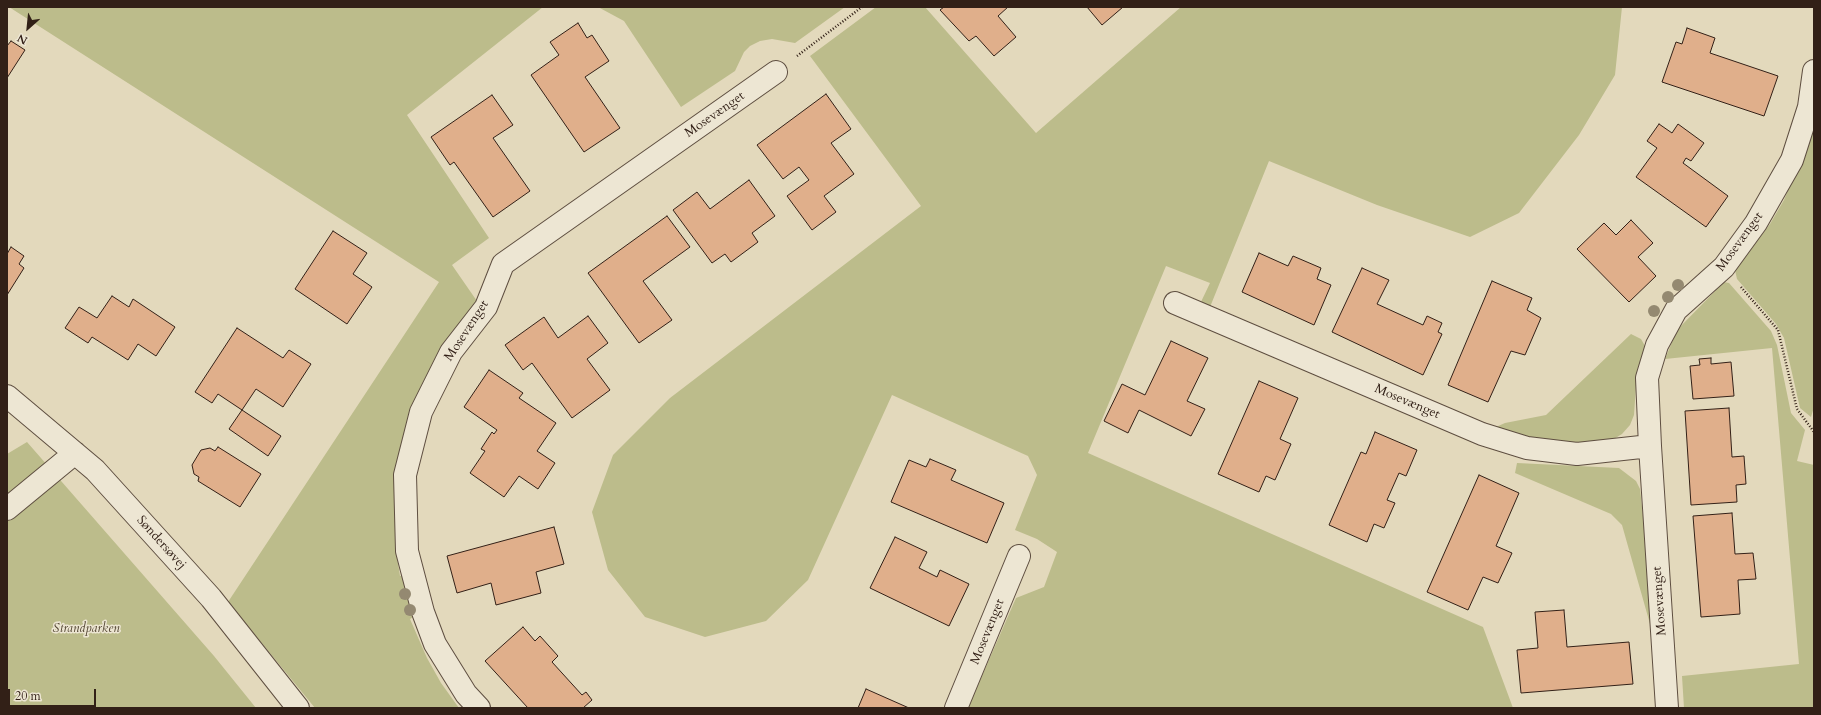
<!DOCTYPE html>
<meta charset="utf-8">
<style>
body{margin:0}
#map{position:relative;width:1821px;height:715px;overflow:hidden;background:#e3d9bc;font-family:Cardo,serif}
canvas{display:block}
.frame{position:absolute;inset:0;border:8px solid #322017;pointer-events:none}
.north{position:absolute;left:8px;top:8px;width:40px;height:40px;-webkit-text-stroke:3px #ede6d3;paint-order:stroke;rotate:207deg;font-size:11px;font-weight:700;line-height:16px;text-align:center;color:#322017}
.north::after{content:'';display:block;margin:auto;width:14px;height:18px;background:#322017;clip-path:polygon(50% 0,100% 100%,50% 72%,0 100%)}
.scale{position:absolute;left:8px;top:689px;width:88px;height:18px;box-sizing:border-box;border:2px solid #322017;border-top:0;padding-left:5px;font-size:12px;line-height:14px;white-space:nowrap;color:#322017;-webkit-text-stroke:3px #ede6d3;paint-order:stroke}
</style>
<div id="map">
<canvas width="1821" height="715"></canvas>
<div class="frame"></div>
<div class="north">N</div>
<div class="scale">20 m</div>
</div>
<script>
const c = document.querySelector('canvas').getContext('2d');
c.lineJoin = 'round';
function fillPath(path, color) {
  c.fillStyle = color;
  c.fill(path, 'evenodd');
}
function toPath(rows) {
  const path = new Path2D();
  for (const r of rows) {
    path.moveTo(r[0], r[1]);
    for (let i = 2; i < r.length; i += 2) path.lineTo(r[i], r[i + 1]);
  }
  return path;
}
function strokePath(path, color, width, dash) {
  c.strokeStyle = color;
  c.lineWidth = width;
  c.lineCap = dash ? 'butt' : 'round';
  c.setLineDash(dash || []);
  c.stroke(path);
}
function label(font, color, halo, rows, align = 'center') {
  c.font = font + ' Cardo,serif';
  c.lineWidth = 3;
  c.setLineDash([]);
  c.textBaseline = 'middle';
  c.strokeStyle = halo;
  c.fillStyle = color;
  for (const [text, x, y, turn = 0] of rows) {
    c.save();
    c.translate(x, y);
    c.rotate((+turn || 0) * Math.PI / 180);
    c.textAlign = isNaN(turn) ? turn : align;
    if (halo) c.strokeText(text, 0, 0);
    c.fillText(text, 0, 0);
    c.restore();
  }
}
fillPath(toPath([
 [9,7,543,7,407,115,489,238,452,265,479,304,463,323,395,503,395,544,400,576,407,575,416,615,410,619,427,658,441,683,459,708,315,708,228,602,439,282],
 [598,7,845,7,795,43,772,39,760,41,750,46,744,52,735,71,681,107,624,21],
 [876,7,925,7,1036,133,1181,7,1622,7,1615,75,1579,135,1519,213,1470,237,1377,205,1269,161,1210,307,1200,304,1210,283,1166,266,1088,453,1483,627,1513,708,968,708,1016,598,1044,587,1057,552,1037,539,1015,530,1037,475,1028,456,892,395,808,580,766,621,705,637,645,617,608,570,592,512,613,455,670,398,921,206,810,56],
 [1814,127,1814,407,1811,417,1800,408,1784,338,1776,324,1737,279,1735,270,1770,224,1784,200],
 [1724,282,1729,283,1771,331,1777,345,1791,413,1805,430,1797,461,1814,465,1814,708,1684,708,1682,676,1799,664,1772,348,1665,359,1677,330],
 [1631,334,1641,339,1645,346,1637,371,1634,415,1630,425,1622,434,1612,440,1565,445,1530,440,1496,427,1505,423,1546,415],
 [27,442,214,656,256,708,7,708,7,454],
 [1517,463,1619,468,1636,481,1640,489,1644,525,1652,616,1650,624,1622,525,1611,514,1515,473]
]), '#bcbc8b');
const building = toPath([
 [944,7,1008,7,998,16,1016,37,994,56,976,36,969,41,940,10,944,7],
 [1087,7,1123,7,1102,25,1087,7],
 [578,23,587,38,592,35,609,61,585,77,620,128,584,152,531,75,559,55,550,42,578,23],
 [1687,28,1715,38,1710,53,1778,76,1764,116,1662,82,1676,42,1682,44,1687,28],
 [11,41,25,50,7,78,7,46,11,41],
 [826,94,851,129,831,143,854,174,824,196,836,212,812,230,787,196,809,180,799,167,783,179,757,145,826,94],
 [492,95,513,125,493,138,530,191,493,217,454,162,450,165,431,137,492,95],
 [1659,124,1672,133,1678,124,1704,143,1691,161,1686,158,1683,163,1728,196,1706,227,1636,177,1657,148,1647,141,1659,124],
 [749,180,775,216,752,233,758,242,731,262,725,254,712,263,673,210,697,192,710,209,749,180],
 [667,216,690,247,643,281,672,320,639,343,588,273,667,216],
 [1631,220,1653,243,1638,257,1656,276,1629,302,1577,249,1604,223,1616,235,1631,220],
 [333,231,367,253,353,274,372,287,347,324,295,289,333,231],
 [11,247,24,256,19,264,24,268,7,295,7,254,11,247],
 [1259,253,1288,266,1293,256,1321,268,1317,279,1331,285,1314,325,1242,292,1259,253],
 [1362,268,1389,280,1377,304,1423,325,1427,316,1442,323,1438,332,1442,334,1423,375,1332,332,1362,268],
 [1492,281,1532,298,1527,310,1541,318,1525,355,1511,351,1488,402,1448,385,1492,281],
 [112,296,129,307,133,299,175,327,156,356,138,344,128,360,92,337,88,343,65,328,79,307,97,318,112,296],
 [588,316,608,343,587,359,610,390,572,418,532,363,523,370,505,345,544,317,558,338,588,316],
 [237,328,283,358,289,350,311,364,283,407,256,389,242,410,218,394,212,403,195,392,237,328],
 [1171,341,1208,358,1187,401,1205,409,1191,436,1139,410,1128,433,1104,421,1122,384,1145,395,1171,341],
 [1711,358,1711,364,1731,362,1734,396,1693,399,1690,366,1700,365,1699,359,1711,358],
 [489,370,523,393,519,398,556,423,537,451,555,463,538,489,519,476,504,497,470,473,485,451,481,449,492,432,494,434,497,430,464,407,489,370],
 [1259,381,1298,398,1280,439,1291,444,1275,480,1266,476,1259,492,1218,474,1259,381],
 [1729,408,1732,457,1744,456,1746,484,1736,485,1737,502,1691,505,1685,411,1729,408],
 [242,410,281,436,268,456,229,429,242,410],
 [1375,432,1417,450,1406,476,1399,473,1387,500,1395,503,1384,528,1374,524,1367,542,1329,525,1361,452,1366,454,1375,432],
 [218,447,261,474,240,507,198,481,199,477,194,474,192,465,201,450,210,448,215,451,218,447],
 [930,459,956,470,951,480,1004,503,987,543,891,502,909,460,926,467,930,459],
 [1479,475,1519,493,1496,546,1512,553,1498,583,1483,577,1468,610,1427,592,1479,475],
 [1732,513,1735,554,1753,553,1756,579,1738,580,1740,614,1701,617,1693,516,1732,513],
 [554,527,564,564,536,572,541,593,496,605,491,583,457,593,447,556,554,527],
 [895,537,927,552,919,568,937,577,940,570,969,584,949,626,870,588,895,537],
 [1564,610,1567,647,1629,642,1633,684,1521,693,1517,650,1538,648,1535,612,1564,610],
 [523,627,535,641,540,636,558,656,552,662,582,695,586,692,592,700,583,708,528,708,485,661,523,627],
 [866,689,909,708,858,708,866,689]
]);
fillPath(building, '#e0af8b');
strokePath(building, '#322017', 1);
const minor = toPath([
 [1175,303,1482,434,1527,448,1577,454,1650,446],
 [7,396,95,470,211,598,298,708],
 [7,509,75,453],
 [479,708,466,694,435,644,423,612,407,551,405,475,421,412,451,352,486,307,503,264,776,72],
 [956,708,1019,556],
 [1667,708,1650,446,1647,378,1657,345,1676,310,1724,267,1756,223,1792,160,1809,107,1814,71]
]);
strokePath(minor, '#5e4e40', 24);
strokePath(toPath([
 [797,56,862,7],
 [1741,287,1778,330,1797,409,1814,432]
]), '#322017', 2.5, [1, 2]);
strokePath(minor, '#ede6d3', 22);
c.fillStyle = '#948971';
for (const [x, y] of [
 [1678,285],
 [1668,297],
 [1654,311],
 [405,594],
 [410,610]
]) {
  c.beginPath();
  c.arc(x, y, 6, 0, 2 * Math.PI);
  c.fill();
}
label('13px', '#322017', '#ede6d3', [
 ["Mosevænget",715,115,-35],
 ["Mosevænget",1740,242,-54],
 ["Mosevænget",467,331,-57],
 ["Mosevænget",1407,402,23],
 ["Søndersøvej",161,543,48],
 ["Mosevænget",1660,601,-94],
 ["Mosevænget",988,632,-68]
]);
label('italic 13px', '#544734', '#ede6d3', [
 ["Strandparken",86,629]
]);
</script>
